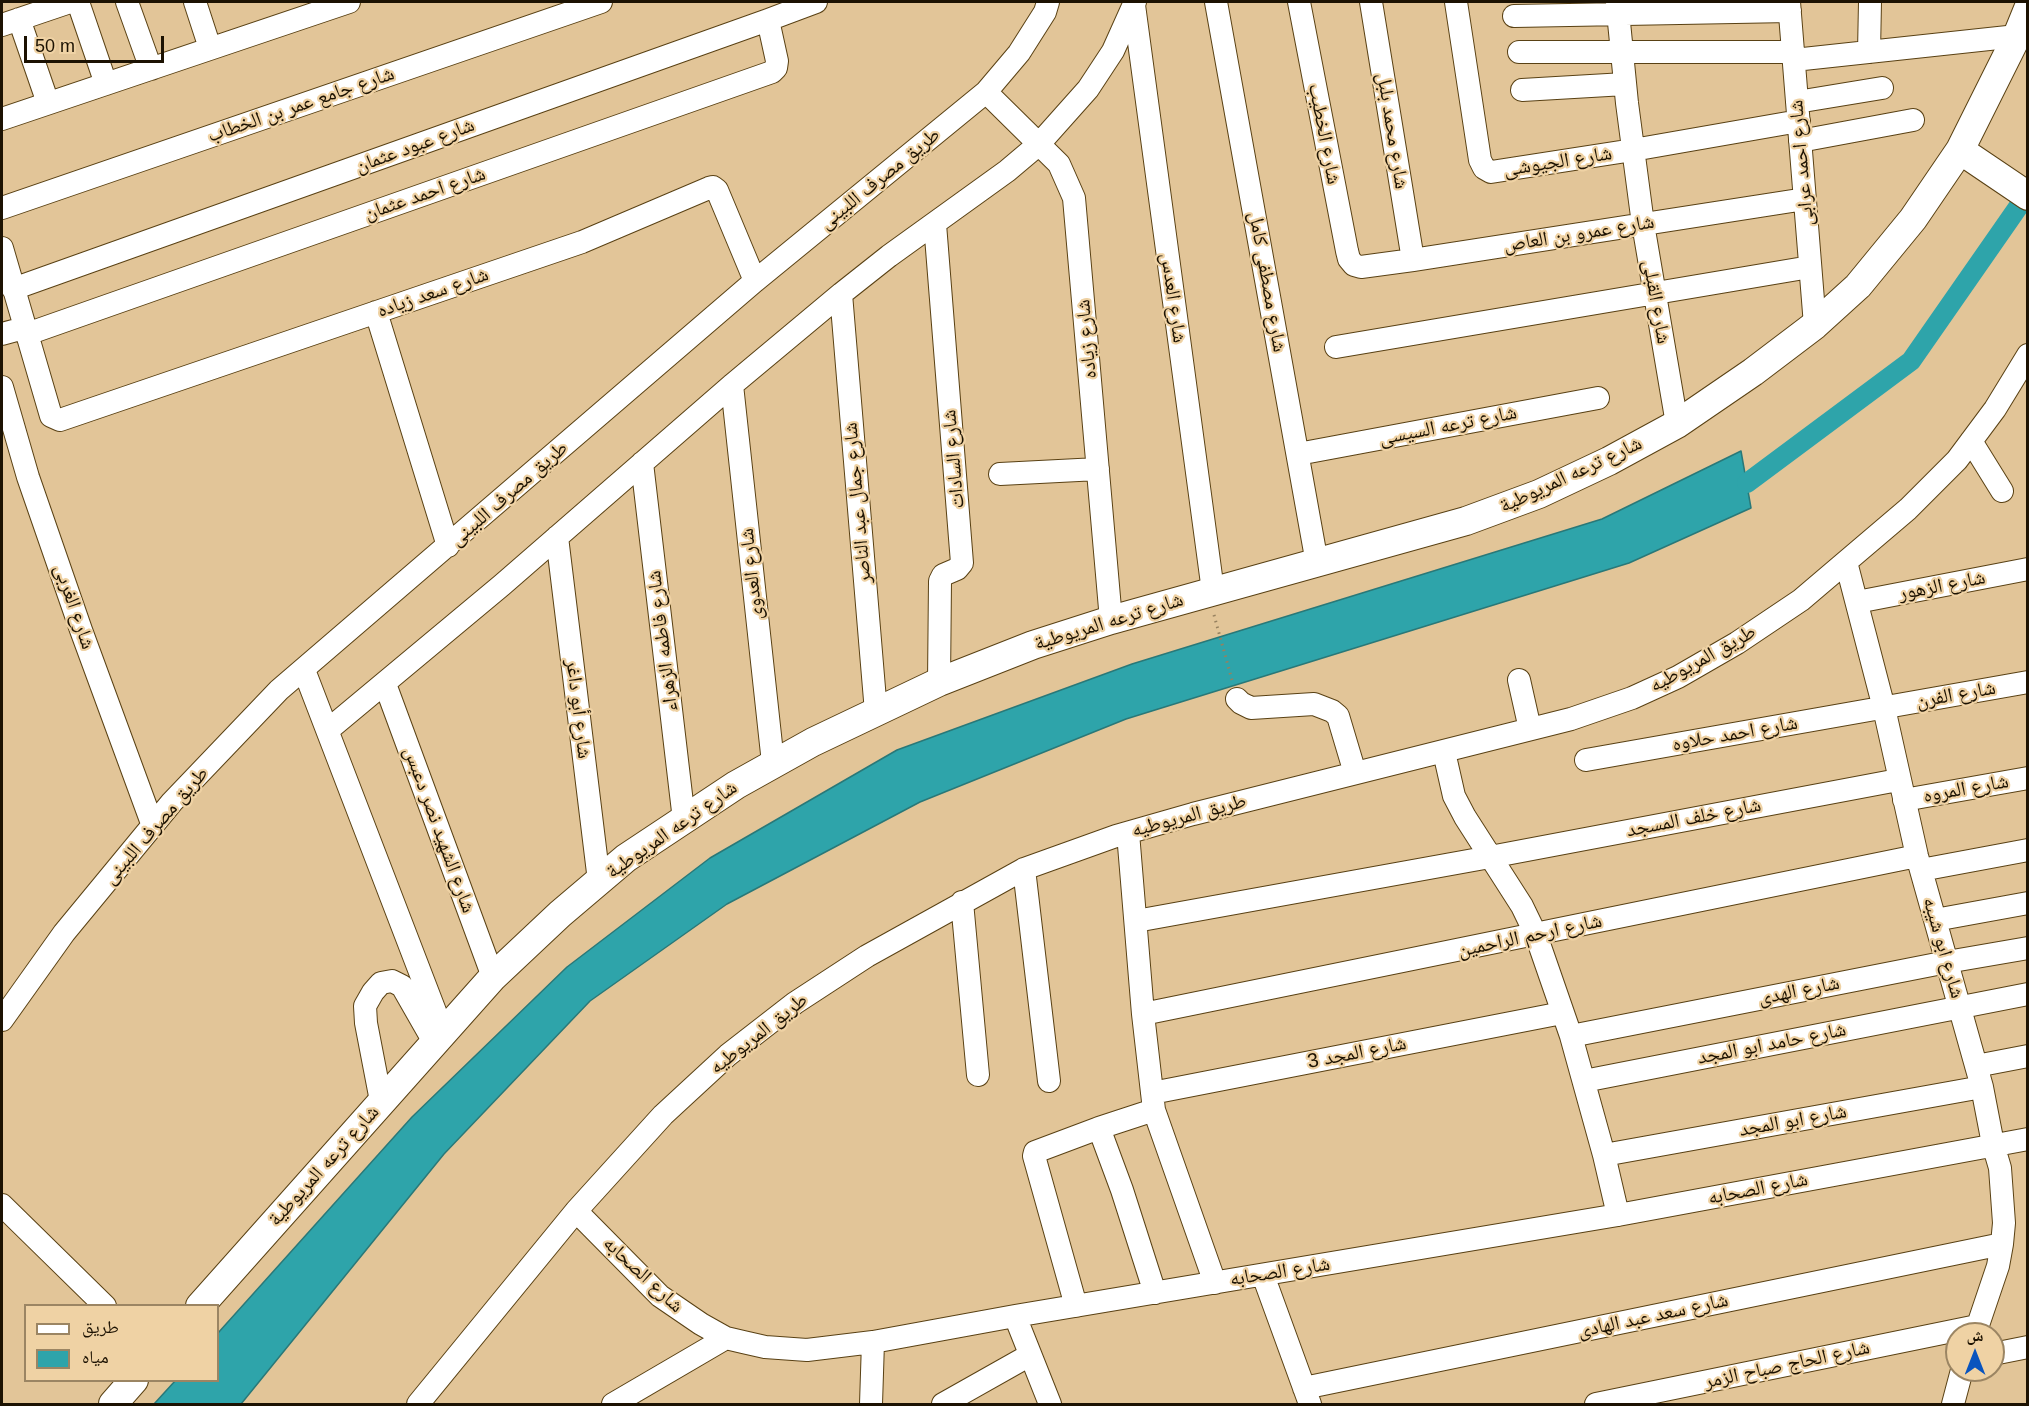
<!DOCTYPE html>
<meta charset="utf-8">
<style>
body{margin:0}
#map{position:relative;width:2029px;height:1406px;overflow:hidden;background:#e2c598;font-family:Helvetica,"Noto Naskh Arabic",sans-serif}
canvas{display:block}
.frame{position:absolute;inset:0;border:3px solid #1c1202;pointer-events:none}
.legend{position:absolute;left:24px;top:1304px;width:195px;height:78px;box-sizing:border-box;background:#efd2a4;border:2px solid #9b8563;margin:0;padding:8px 10px;list-style:none;font-size:18px;color:#1c1202}
.legend li{display:flex;align-items:center;gap:12px;height:30px}
.legend b{width:30px;border:2px solid #9b8563}
.north{position:absolute;left:1945px;top:1322px;width:60px;height:60px;box-sizing:border-box;background:#efd2a4;border:2px solid #9b8563;border-radius:50%;rotate:0deg;font-size:16px;font-weight:700;line-height:24px;text-align:center;color:#1c1202}
.north::after{content:'';display:block;margin:auto;width:21px;height:27px;background:#0954be;clip-path:polygon(50% 0,100% 100%,50% 72%,0 100%)}
.scale{position:absolute;left:24px;top:36px;width:140px;height:27px;box-sizing:border-box;border:3px solid #1c1202;border-top:0;padding-left:8px;font-size:18px;line-height:21px;white-space:nowrap;color:#1c1202;-webkit-text-stroke:4px #efd2a4;paint-order:stroke}
</style>
<div id="map">
<canvas width="2029" height="1406"></canvas>
<div class="frame"></div>
<ul class="legend">
<li><b style="height:8px;background:#fff"></b>طريق</li>
<li><b style="height:16px;background:#2ea4aa"></b>مياه</li>
</ul>
<div class="north">ش</div>
<div class="scale">50 m</div>
</div>
<script>
const c = document.querySelector('canvas').getContext('2d');
c.lineJoin = 'round';
function fillPath(path, color) {
  c.fillStyle = color;
  c.fill(path, 'evenodd');
}
function toPath(rows) {
  const path = new Path2D();
  for (const r of rows) {
    path.moveTo(r[0], r[1]);
    for (let i = 2; i < r.length; i += 2) path.lineTo(r[i], r[i + 1]);
  }
  return path;
}
function strokePath(path, color, width, dash) {
  c.strokeStyle = color;
  c.lineWidth = width;
  c.lineCap = dash ? 'butt' : 'round';
  c.setLineDash(dash || []);
  c.stroke(path);
}
function label(font, color, halo, rows, align = 'center') {
  c.font = font + ' Helvetica,"Noto Naskh Arabic",sans-serif';
  c.lineWidth = 4.5;
  c.setLineDash([]);
  c.textBaseline = 'middle';
  c.strokeStyle = halo;
  c.fillStyle = color;
  for (const [text, x, y, turn = 0] of rows) {
    c.save();
    c.translate(x, y);
    c.rotate((+turn || 0) * Math.PI / 180);
    c.textAlign = isNaN(turn) ? turn : align;
    if (halo) c.strokeText(text, 0, 0);
    c.fillText(text, 0, 0);
    c.restore();
  }
}
const water = toPath([
 [1741,451,1751,508,1629,563,1126,719,920,802,727,904,590,1001,444,1154,241,1404,154,1404,175,1381,218,1380,218,1333,412,1117,567,967,710,858,897,750,1132,664,1602,519,1741,451]
]);
fillPath(water, '#2ea4aa');
strokePath(water, '#297878', 1.5);
strokePath(toPath([
 [1747,483,1911,361,2028,193]
]), '#2ea4aa', 20);
const minor = toPath([
 [78,2,106,84],
 [127,2,151,69],
 [195,2,210,48],
 [1216,2,1317,563],
 [1299,2,1347,251,1349,259,1354,265,1361,267,1413,260,1805,199],
 [1371,2,1413,260],
 [1456,2,1480,160,1484,168,1491,172,1633,150,1799,121],
 [1617,2,1627,103,1643,224,1677,424],
 [1789,2,1815,325],
 [1134,5,1213,591],
 [1514,16,1790,11],
 [19,19,48,103],
 [2,25,70,2],
 [1519,52,1793,52],
 [1869,52,1870,2],
 [1794,60,2017,36],
 [1522,90,1625,84],
 [986,92,1059,164,1074,198,1111,620],
 [1797,102,1882,88],
 [2,119,349,2],
 [1800,141,1913,120],
 [2,208,601,2],
 [935,224,962,563,957,569,943,575,940,581,939,682],
 [2,248,51,416,60,420,582,242,709,188,713,187,717,190,755,281],
 [13,289,768,20,816,2],
 [841,294,876,712],
 [376,312,448,546],
 [2,334,24,328],
 [27,334,772,72,776,68,777,61,768,20],
 [1336,347,1810,267],
 [732,385,773,763],
 [2,387,28,477,81,630,153,826],
 [1971,441,2002,491],
 [1298,454,1598,398],
 [642,463,684,820],
 [1000,474,1098,469],
 [557,537,599,881],
 [1846,562,1884,708,1917,856,1982,1087,1993,1144,2000,1168,2004,1223,2002,1244,1998,1266,1975,1334],
 [1857,602,2028,569],
 [304,670,443,1032],
 [1519,680,1530,729],
 [385,684,493,977],
 [1237,699,1241,703,1251,708,1314,704,1332,711,1338,716,1355,773],
 [328,730,502,585,732,385,841,294,889,256,1007,171,1039,144,1088,89,1113,51,1135,2],
 [1444,752,1454,796,1465,817,1522,906,1536,935,1571,1036,1604,1155,1618,1215],
 [1586,760,2028,682],
 [1904,800,2028,778],
 [1128,833,1143,1014,1154,1110,1215,1283],
 [1024,869,1049,1081],
 [1921,870,2028,850],
 [962,902,978,1075],
 [1935,920,2028,903],
 [1136,921,1490,857,1898,780],
 [1143,1014,1917,856],
 [2,1020,64,933,172,802,279,690,755,281,986,92,1019,53,1045,12,1048,2],
 [1571,1036,1947,962,2028,948],
 [1976,1066,2028,1056],
 [1584,1081,2028,994],
 [1152,1093,1562,1013],
 [381,1101,366,1023,365,1006,373,992,381,983,392,981,402,986,434,1042],
 [1154,1110,1099,1128,1122,1190,1155,1293],
 [1604,1155,1982,1087],
 [2,1205,105,1306],
 [576,1211,660,1296,701,1324,726,1338,743,1342,765,1347,807,1350,873,1342,1015,1316,1618,1215,2028,1139],
 [1263,1275,1310,1404],
 [1076,1306,1034,1156,1035,1152,1099,1128],
 [1015,1316,1050,1404],
 [1993,1354,2028,1347],
 [1304,1388,2002,1244],
 [418,1404,576,1211,663,1115,728,1055,795,1003,867,956,1024,869,1116,836,1193,814,1571,719,1632,698,1678,677,1737,643,1801,600,1908,509,1957,460,1995,409,2028,355],
 [613,1404,726,1338],
 [871,1404,873,1342],
 [943,1404,1030,1355],
 [1596,1404,1977,1326],
 [1953,1404,1962,1370]
]);
const major = toPath([
 [1960,150,2028,196],
 [200,1306,493,977,560,914,626,858,736,785,813,742,939,682,1033,645,1111,620,1466,521,1539,494,1609,461,1677,424,1753,372,1815,325,1858,286,1913,219,1960,150,2017,36,2028,9],
 [113,1404,134,1380]
]);
strokePath(minor, '#594114', 24);
strokePath(major, '#594114', 30);
strokePath(toPath([
 [1214,615,1232,680]
]), '#96815f', 3, [1.5, 4.5]);
strokePath(minor, '#fff', 22);
strokePath(major, '#fff', 28);
label('20px', '#1c1202', '#efd2a4', [
 ["شارع جامع عمر بن الخطاب",301,105,-19],
 ["شارع محمد بلبل",1392,131,81],
 ["شارع الخطيب",1324,134,79],
 ["شارع عبود عثمان",415,146,-20],
 ["شارع الجيوشى",1558,162,-9],
 ["شارع احمد عرابى",1802,163,-95],
 ["طريق مصرف اللبينى",880,179,-39],
 ["شارع احمد عثمان",425,194,-19],
 ["شارع عمرو بن العاص",1579,234,-9],
 ["شارع مصطفى كامل",1267,282,80],
 ["شارع سعد زياده",433,293,-19],
 ["شارع العدس",1173,298,82],
 ["شارع القبلى",1656,302,80],
 ["شارع زياده",1087,339,-95],
 ["شارع ترعه السيسى",1448,426,-11],
 ["شارع السادات",954,459,-95],
 ["شارع ترعه المريوطية",1571,475,-25],
 ["طريق مصرف اللبينى",509,494,-41],
 ["شارع جمال عبد الناصر",858,503,-95],
 ["شارع العدوى",752,574,-96],
 ["شارع الزهور",1942,586,-11],
 ["شارع الغربى",74,607,71],
 ["شارع ترعه المريوطية",1109,622,-17],
 ["شارع فاطمه الزهراء",663,641,-97],
 ["طريق المريوطيه",1703,659,-29],
 ["شارع الفرن",1956,695,-10],
 ["شارع أبو داغر",578,709,83],
 ["شارع احمد حلاوه",1735,734,-10],
 ["شارع المروه",1966,789,-10],
 ["طريق المريوطيه",1189,816,-15],
 ["شارع خلف المسجد",1694,818,-11],
 ["طريق مصرف اللبينى",156,826,-49],
 ["شارع الشهيد نصر دعبس",439,830,70],
 ["شارع ترعه المريوطية",672,830,-35],
 ["شارع ارحم الراحمين",1530,936,-12],
 ["شارع ابو شيبه",1943,948,74],
 ["شارع الهدى",1799,991,-11],
 ["طريق المريوطيه",759,1034,-38],
 ["شارع حامد ابو المجد",1772,1044,-11],
 ["شارع المجد 3",1357,1053,-11],
 ["شارع ابو المجد",1793,1121,-10],
 ["شارع ترعه المريوطية",324,1166,-48],
 ["شارع الصحابه",1758,1189,-11],
 ["شارع الصحابه",1280,1272,-9],
 ["شارع الصحابه",643,1275,43],
 ["شارع سعد عبد الهادى",1653,1316,-12],
 ["شارع الحاج صباح الزمر",1787,1365,-12]
]);
</script>
